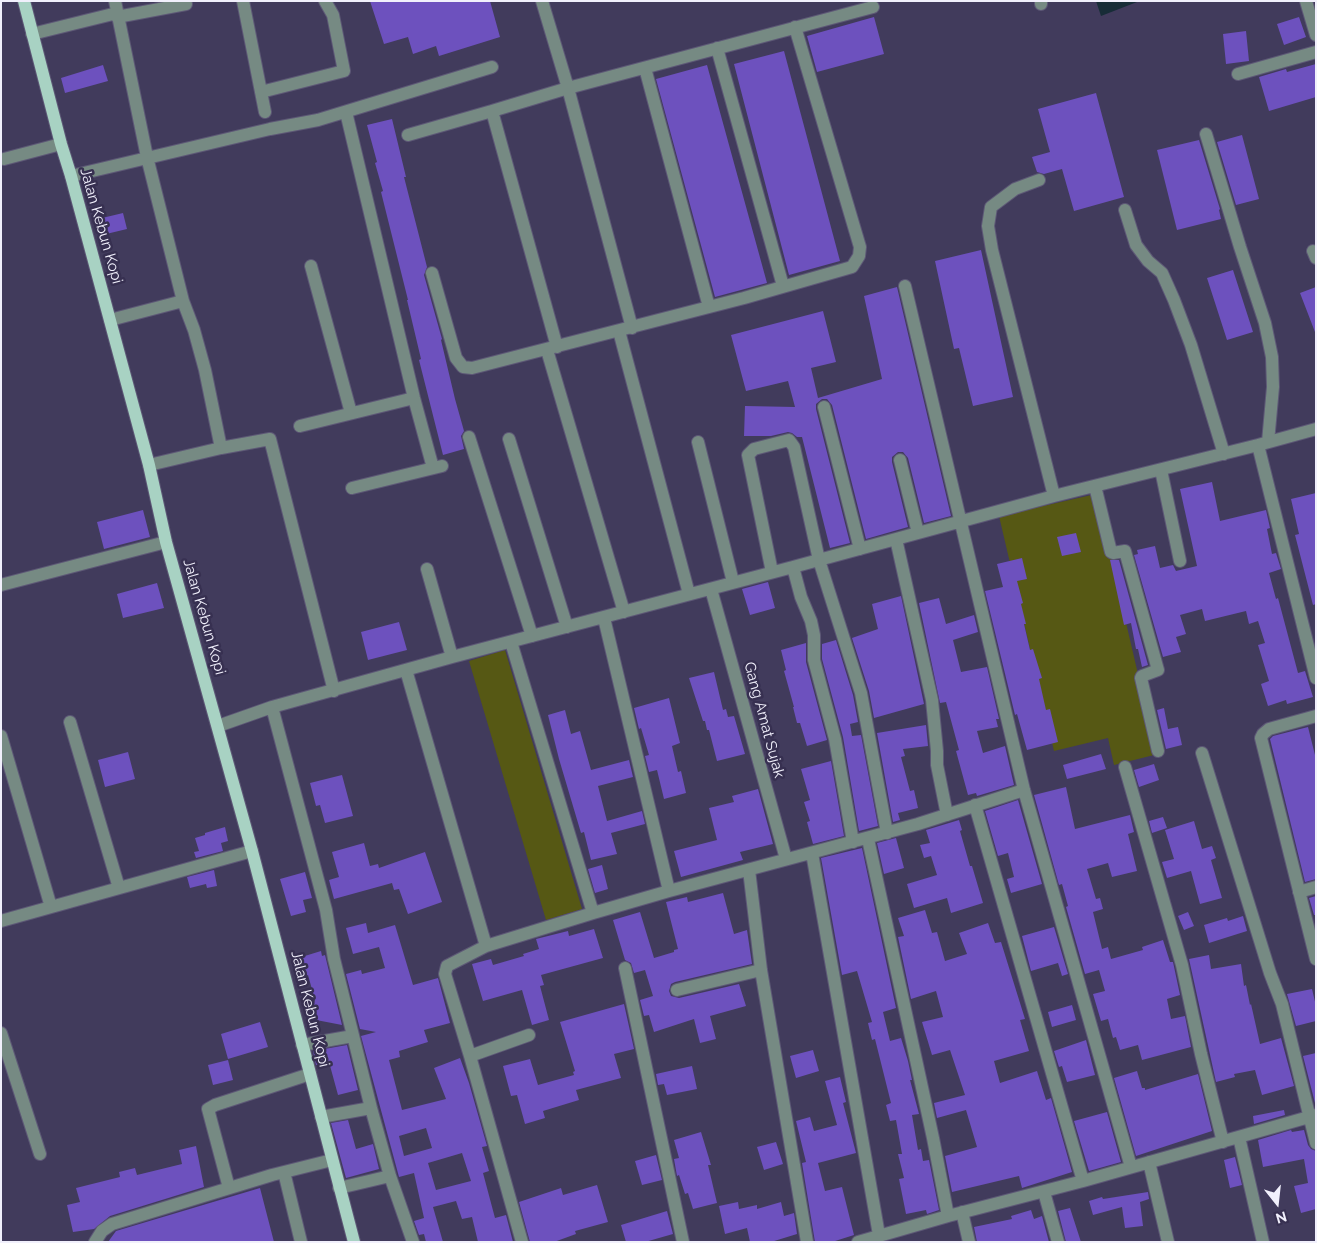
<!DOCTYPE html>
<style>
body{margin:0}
#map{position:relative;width:1317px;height:1243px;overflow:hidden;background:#413b5c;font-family:Raleway,sans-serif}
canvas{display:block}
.frame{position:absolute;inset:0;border:2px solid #f1f0fc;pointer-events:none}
.north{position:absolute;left:1252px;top:1178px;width:50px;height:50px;-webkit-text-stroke:4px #373051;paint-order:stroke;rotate:164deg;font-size:14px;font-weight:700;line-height:20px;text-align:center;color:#f1f0fc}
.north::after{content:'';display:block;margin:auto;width:18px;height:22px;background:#f1f0fc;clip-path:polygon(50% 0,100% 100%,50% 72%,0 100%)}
</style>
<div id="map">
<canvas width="1317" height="1243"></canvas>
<div class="frame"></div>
<div class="north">N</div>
</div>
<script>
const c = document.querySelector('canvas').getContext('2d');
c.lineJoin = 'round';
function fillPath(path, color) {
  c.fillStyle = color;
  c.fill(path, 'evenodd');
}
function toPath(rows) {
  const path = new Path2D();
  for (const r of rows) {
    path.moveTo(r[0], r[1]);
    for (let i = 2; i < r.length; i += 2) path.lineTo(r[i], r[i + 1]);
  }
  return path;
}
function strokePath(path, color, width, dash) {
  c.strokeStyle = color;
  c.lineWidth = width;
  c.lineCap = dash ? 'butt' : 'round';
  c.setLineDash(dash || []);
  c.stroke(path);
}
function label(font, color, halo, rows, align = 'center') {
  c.font = font + ' Raleway,sans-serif';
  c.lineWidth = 5;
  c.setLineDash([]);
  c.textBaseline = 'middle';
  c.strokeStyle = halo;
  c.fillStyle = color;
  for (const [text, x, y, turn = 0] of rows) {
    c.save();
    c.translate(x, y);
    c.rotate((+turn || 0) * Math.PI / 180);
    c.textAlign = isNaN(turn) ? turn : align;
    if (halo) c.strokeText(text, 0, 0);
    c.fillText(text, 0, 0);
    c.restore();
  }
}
fillPath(toPath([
 [1096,494,1155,747,1154,755,1114,765,1108,738,1054,751,999,516],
 [505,650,582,909,546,920,469,661]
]), '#565814');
fillPath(toPath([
 [1096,1,1136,1,1137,2,1101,16]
]), '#172c37');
fillPath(toPath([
 [370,1,490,1,500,37,439,56,436,46,413,54,408,37,384,44],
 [874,17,884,54,817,72,807,36],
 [1299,17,1306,37,1284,45,1277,24],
 [1246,31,1249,61,1226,64,1223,34],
 [784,51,840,261,789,275,734,64],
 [1316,64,1316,97,1269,111,1259,77,1286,69,1287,72],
 [103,65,108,81,65,93,61,78],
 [707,65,767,283,715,297,656,79],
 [1096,93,1124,197,1074,211,1062,169,1044,174,1037,172,1032,157,1050,152,1038,109],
 [392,119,406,177,404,177,427,267,424,275,442,339,441,340,455,399,464,431,461,436,464,449,443,455,419,360,421,359,407,300,408,300,381,192,383,191,375,163,377,162,367,125],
 [1242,135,1259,199,1236,205,1217,142],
 [1199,140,1220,209,1219,210,1221,219,1177,230,1157,150],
 [123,213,127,229,102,235,98,219],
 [981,250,1013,397,973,406,959,348,954,349,935,261],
 [1233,270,1253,332,1227,340,1207,278],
 [897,287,951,516,924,523,908,458,903,452,898,452,892,457,892,462,908,527,866,539,832,405,827,399,822,399,816,404,816,409,850,543,830,548,802,437,797,437,792,433,788,432,771,436,744,436,745,406,795,407,788,381,746,391,731,335,823,311,836,362,811,368,818,398,882,379,864,296],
 [1316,287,1316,332,1315,332,1300,293],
 [1212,482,1220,521,1266,510,1270,528,1267,529,1272,554,1276,553,1281,569,1269,573,1276,599,1278,598,1298,673,1305,671,1313,697,1287,704,1286,700,1268,706,1261,684,1269,681,1258,645,1265,643,1258,621,1249,624,1246,611,1205,621,1202,609,1180,615,1186,634,1176,637,1181,652,1163,657,1134,555,1138,554,1137,550,1155,546,1160,568,1173,565,1176,571,1197,566,1180,489],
 [1316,493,1316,604,1313,605,1295,535,1299,534,1291,499],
 [143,510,150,537,104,549,97,522],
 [1076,533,1081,552,1062,556,1057,537],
 [1022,558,1027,579,1017,581,1023,603,1021,604,1026,624,1024,624,1030,650,1033,649,1042,678,1039,679,1046,710,1050,709,1058,742,1027,750,1017,714,1015,715,985,591,1003,587,997,564],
 [1110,560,1119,560,1148,665,1142,667,1138,649,1136,649,1131,623,1124,625],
 [768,582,775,608,750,615,742,589],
 [157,583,164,608,123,618,117,594],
 [901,596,924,704,874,718,869,691,852,638,878,629,872,604],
 [939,598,946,624,974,615,978,632,953,640,961,672,987,667,999,719,996,719,998,727,977,731,983,753,1005,746,1014,785,977,796,976,793,968,795,956,751,959,750,946,702,940,703,919,603],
 [399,622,407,650,368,660,361,632],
 [836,640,853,695,858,722,850,724,852,736,861,735,878,826,859,831,843,737,822,659,822,644],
 [806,643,806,662,827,740,807,746,800,723,797,723,793,707,794,707,784,671,786,670,781,650],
 [714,672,723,710,726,709,728,717,734,716,745,754,717,761,709,730,707,730,705,721,703,721,689,678],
 [669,698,680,743,672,746,678,772,681,771,686,793,664,799,657,770,649,772,645,756,649,755,641,728,639,729,634,708],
 [1164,708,1168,729,1178,727,1182,745,1166,749,1157,710],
 [565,710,571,734,580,731,591,770,629,760,633,777,598,786,607,821,642,811,645,824,611,833,617,854,591,860,584,832,581,833,559,759,548,715],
 [926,725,928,746,903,749,905,756,901,757,910,791,914,790,918,808,898,813,900,820,893,822,877,733],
 [1308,727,1316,759,1316,879,1305,882,1270,739,1273,736],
 [128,752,135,779,105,787,98,760],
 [1101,754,1106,769,1067,779,1063,765],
 [831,761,844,836,813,844,807,822,810,821,804,802,810,800,801,769],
 [1154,764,1159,780,1139,787,1134,770],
 [342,775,353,816,325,823,320,805,316,806,310,783],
 [1066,787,1075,829,1130,815,1134,832,1128,834,1137,871,1112,877,1108,863,1087,869,1096,899,1100,898,1103,909,1093,912,1102,949,1108,947,1111,959,1143,950,1142,947,1163,940,1170,962,1173,962,1180,995,1167,999,1171,1019,1185,1016,1191,1047,1142,1060,1138,1045,1120,1050,1116,1037,1113,1038,1108,1019,1101,1021,1093,994,1105,991,1099,970,1085,974,1066,907,1068,906,1062,884,1059,885,1034,795],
 [758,789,773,844,740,852,743,860,681,877,674,851,717,840,709,808,734,802,732,796],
 [1018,800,1042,884,1011,893,1007,879,1014,877,1008,853,998,856,985,811],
 [1163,817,1167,828,1152,833,1149,821],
 [959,820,962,830,960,831,970,866,972,866,983,903,951,913,947,898,914,908,907,884,937,875,931,856,924,858,920,845,930,843,926,830],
 [1194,821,1202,849,1212,846,1216,858,1211,860,1222,898,1200,904,1191,871,1167,878,1162,862,1174,859,1165,830],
 [225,827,228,841,221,843,223,851,196,858,194,852,199,851,195,838,205,835,205,833],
 [896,838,904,868,884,874,877,843],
 [364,843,370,866,378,864,379,868,425,852,442,902,408,914,399,889,394,890,392,883,334,899,329,880,339,877,332,852],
 [862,848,896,1008,883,1012,890,1041,901,1038,908,1061,912,1080,910,1080,919,1114,912,1115,918,1150,921,1149,923,1161,929,1160,939,1210,927,1214,926,1210,906,1214,899,1179,904,1178,898,1154,902,1154,896,1120,890,1121,886,1105,891,1103,875,1039,872,1040,868,1023,872,1022,857,971,842,975,821,858],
 [602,865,608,889,595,893,588,869],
 [214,870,217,886,207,888,206,884,190,888,187,877],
 [305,872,312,898,303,900,306,912,291,916,280,879],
 [723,893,734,934,747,930,752,964,675,982,671,984,669,991,671,996,679,998,739,984,746,1006,710,1016,716,1039,700,1043,694,1019,654,1032,649,1015,644,1016,640,1000,653,996,645,970,634,973,631,963,625,960,613,920,640,912,654,958,674,952,674,950,678,949,666,902,687,897,688,902],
 [1316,896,1316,915,1314,915,1309,898],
 [925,910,932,933,937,932,945,961,967,954,959,933,988,923,995,943,1001,942,1025,1019,1020,1020,1029,1051,994,1061,1000,1083,1037,1071,1046,1100,1051,1098,1072,1172,1022,1188,1019,1176,952,1192,945,1156,977,1147,966,1110,937,1118,934,1103,965,1095,950,1050,932,1055,922,1022,943,1017,936,991,911,999,898,937,904,936,898,918],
 [1188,912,1194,926,1184,930,1178,916],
 [1243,916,1247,931,1209,943,1204,925,1227,918,1228,921],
 [366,923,368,933,395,925,413,985,438,978,450,1023,424,1030,428,1042,399,1051,400,1057,389,1060,402,1110,446,1099,434,1068,460,1058,469,1083,487,1146,482,1147,489,1171,483,1173,495,1218,506,1215,513,1242,478,1242,472,1217,462,1219,456,1201,433,1207,443,1242,426,1242,424,1234,419,1235,414,1221,424,1218,414,1173,399,1177,361,1036,376,1032,360,1029,346,974,361,970,362,974,385,968,379,947,353,954,346,928],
 [426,1128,432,1148,404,1156,399,1136],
 [462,1153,471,1181,436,1190,428,1163],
 [1054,927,1068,974,1062,976,1058,963,1031,971,1022,936],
 [594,929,603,958,541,975,544,985,540,986,549,1020,532,1025,522,990,483,1001,472,964,491,959,493,965,524,956,523,954,539,949,536,939,568,931,569,936],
 [321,951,322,956,325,955,342,1025,311,1019,315,1000,308,975,301,977,295,959],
 [1209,955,1211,969,1241,964,1244,986,1246,985,1250,1005,1251,1004,1260,1044,1281,1038,1294,1086,1262,1095,1255,1070,1234,1074,1235,1077,1216,1082,1189,959],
 [1312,989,1316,1006,1316,1021,1296,1026,1287,994],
 [624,1004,634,1049,614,1054,621,1078,576,1090,579,1100,543,1111,545,1118,525,1124,517,1095,511,1096,503,1066,530,1059,538,1085,574,1075,573,1072,575,1071,560,1022],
 [1072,1005,1076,1020,1052,1027,1048,1012],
 [260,1022,268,1047,228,1059,221,1034],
 [1086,1040,1095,1075,1067,1082,1062,1066,1059,1067,1054,1051],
 [347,1045,358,1090,338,1095,329,1062,316,1065,313,1051],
 [813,1050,819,1071,796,1078,790,1056],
 [1316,1053,1316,1103,1315,1103,1303,1056],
 [228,1060,233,1080,213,1085,208,1065],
 [692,1066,697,1089,667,1095,664,1084,658,1085,656,1074],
 [1137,1071,1142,1088,1145,1088,1145,1090,1198,1074,1212,1131,1136,1156,1114,1078],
 [840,1077,846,1102,843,1103,856,1153,818,1163,825,1191,842,1187,854,1235,832,1242,815,1242,802,1163,806,1162,796,1121,810,1117,814,1131,837,1125,825,1081],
 [1284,1110,1285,1115,1254,1124,1253,1116],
 [1107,1112,1121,1162,1089,1171,1074,1121],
 [348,1120,356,1149,373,1144,379,1169,346,1178,331,1123],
 [1291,1130,1292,1132,1304,1130,1308,1145,1311,1149,1316,1151,1316,1209,1301,1213,1294,1186,1308,1183,1304,1159,1263,1167,1258,1140],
 [701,1132,711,1165,708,1165,717,1203,693,1209,688,1193,685,1194,679,1175,677,1176,674,1159,679,1158,674,1140],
 [776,1142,783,1164,764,1170,757,1147],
 [196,1146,204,1187,110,1216,94,1229,73,1232,67,1205,80,1202,76,1188,120,1177,119,1172,135,1168,137,1175,182,1164,179,1150],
 [656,1155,662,1180,642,1185,635,1161],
 [1235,1157,1242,1185,1230,1188,1224,1160],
 [597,1185,608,1222,575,1231,576,1234,554,1242,530,1242,519,1202,561,1188,563,1195],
 [260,1188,274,1242,108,1242,116,1231],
 [1148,1192,1149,1199,1140,1202,1143,1226,1125,1228,1122,1207,1093,1215,1089,1201,1102,1197,1103,1199],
 [738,1202,739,1209,757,1205,757,1209,781,1202,784,1216,794,1213,797,1234,771,1242,750,1242,747,1228,725,1234,719,1206],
 [1070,1208,1081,1242,1066,1242,1058,1211],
 [1031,1210,1034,1219,1042,1216,1049,1242,977,1242,974,1227,1012,1219,1011,1216],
 [667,1211,673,1234,645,1242,626,1242,621,1225]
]), '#6d51be');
const minor = toPath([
 [115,1,147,157,183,301,194,330,205,370,221,448],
 [243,1,265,112],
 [542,1,568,88,632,328],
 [1041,1,1041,4],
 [1306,1,1316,35],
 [117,17,186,4],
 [32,34,117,13],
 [717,48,783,286],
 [645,68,709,307],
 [1238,74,1316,52],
 [261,92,344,71,333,15,325,1],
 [346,112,414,398,433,468],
 [1206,134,1240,247,1265,323,1272,357,1273,387,1268,442],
 [408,135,492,111],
 [4,159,61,144],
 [71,176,270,129,318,120,492,67],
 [1039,180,1015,189,991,207,988,226,992,250,1054,496],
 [1125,210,1136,245,1148,261,1162,273,1174,300,1191,345,1224,454],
 [1313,251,1316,258],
 [311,266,351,413],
 [432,273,456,358,463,367,472,368,744,298,852,267,859,256,860,247,795,27],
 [905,286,1024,790,1131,1167],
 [110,320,183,301],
 [619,331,689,594],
 [557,347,492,111,568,88,873,7],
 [547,350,624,612],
 [824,407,860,549],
 [300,426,414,398],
 [469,437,532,636],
 [509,439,567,627],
 [698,442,733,582],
 [1258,445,1316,678],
 [900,460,918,533],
 [149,465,221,448,270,439,334,691],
 [1161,470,1180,561],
 [1095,486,1111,552,1113,553,1125,551,1158,670,1142,676,1141,678,1158,751],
 [352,488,442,466],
 [896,539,932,700,937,751,937,765,947,815],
 [793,567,801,597,811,621,814,635,814,660,835,739,853,842],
 [427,569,452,657],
 [772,572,748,455,754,449,789,440,794,447,819,560,861,693,887,833],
 [1,585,166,542],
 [711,589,786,859],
 [604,618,669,891],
 [511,642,593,913],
 [406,670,486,946],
 [272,707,326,910,334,959,371,1108,390,1176,413,1242],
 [1316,716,1269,729,1263,734,1261,738,1316,959],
 [70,722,119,888],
 [218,726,272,707,452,657,793,567,1054,496,1258,445,1316,429],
 [1,736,51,907],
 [1202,753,1270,973,1282,1004,1316,1143],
 [1125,767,1182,965,1201,1054,1223,1142],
 [975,805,1083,1181],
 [868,839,933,1138,948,1216],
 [812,853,879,1235],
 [749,870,761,970,807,1242],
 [1299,892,1316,887],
 [1,921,252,851],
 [625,968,683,1242],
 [677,990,761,970],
 [1,1033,40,1154],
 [302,1045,353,1036],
 [470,1056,529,1035],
 [321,1117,371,1108],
 [1239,1137,1263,1242],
 [1149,1162,1168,1242],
 [284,1172,301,1242],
 [229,1188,208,1109,215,1105,310,1074],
 [339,1188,390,1176],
 [1044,1192,1058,1242],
 [962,1212,969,1242],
 [95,1242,102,1231,112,1224,272,1175,332,1160],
 [522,1242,470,1056,445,974,447,966,486,946,593,913,669,891,918,824,1024,790],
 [858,1242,948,1216,1083,1181,1316,1115]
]);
const major = toPath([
 [24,1,61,144,71,176,149,465,166,542,252,851,354,1242]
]);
strokePath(minor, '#5d5876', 14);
strokePath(major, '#5d5876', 14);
strokePath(minor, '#768a83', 12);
strokePath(major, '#a8d2c3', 12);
label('15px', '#f1f0fc', '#373051', [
 ["Jalan Kebun Kopi",101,226,74],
 ["Jalan Kebun Kopi",204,617,74],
 ["Gang Amat Sujak",764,720,75],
 ["Jalan Kebun Kopi",310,1009,76]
]);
</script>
